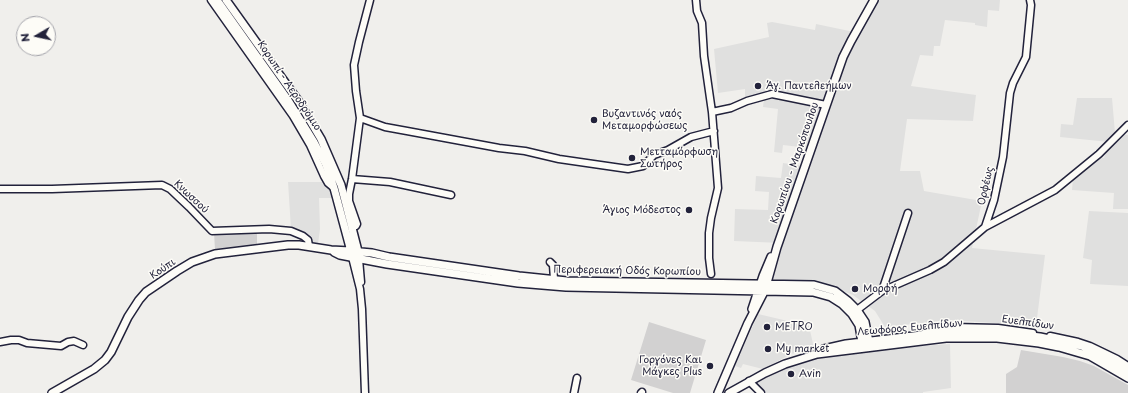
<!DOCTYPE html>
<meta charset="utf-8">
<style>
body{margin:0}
#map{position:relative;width:1128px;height:393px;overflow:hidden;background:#f0efec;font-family:"Playpen Sans",sans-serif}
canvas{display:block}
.north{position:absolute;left:16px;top:16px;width:40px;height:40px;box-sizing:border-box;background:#fdfcf7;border:1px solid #a5a5ac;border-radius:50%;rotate:261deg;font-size:11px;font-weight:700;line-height:16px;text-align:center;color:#22223b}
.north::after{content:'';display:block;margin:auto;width:14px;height:18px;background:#22223b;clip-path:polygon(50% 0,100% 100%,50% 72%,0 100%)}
</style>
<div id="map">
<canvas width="1128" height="393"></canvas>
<div class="north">N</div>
</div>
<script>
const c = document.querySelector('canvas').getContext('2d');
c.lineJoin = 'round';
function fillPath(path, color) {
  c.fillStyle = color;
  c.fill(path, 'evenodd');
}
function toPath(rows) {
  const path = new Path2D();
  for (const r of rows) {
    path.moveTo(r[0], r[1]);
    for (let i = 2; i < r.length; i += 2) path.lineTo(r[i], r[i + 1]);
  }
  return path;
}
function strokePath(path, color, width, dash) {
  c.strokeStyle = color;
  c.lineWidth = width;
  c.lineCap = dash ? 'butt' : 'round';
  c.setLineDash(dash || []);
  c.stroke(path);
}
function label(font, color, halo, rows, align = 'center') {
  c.font = font + ' "Playpen Sans",sans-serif';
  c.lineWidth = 3;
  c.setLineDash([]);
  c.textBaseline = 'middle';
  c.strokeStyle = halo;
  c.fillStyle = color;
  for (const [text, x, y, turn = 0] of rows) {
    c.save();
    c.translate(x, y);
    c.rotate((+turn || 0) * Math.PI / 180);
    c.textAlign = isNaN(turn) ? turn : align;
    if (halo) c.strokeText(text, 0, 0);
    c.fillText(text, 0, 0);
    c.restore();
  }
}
fillPath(toPath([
 [878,0,1000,0,999,11,988,10,987,27,975,25,975,23,945,20,940,46,934,46,933,56,920,55,911,86,976,95,973,121,907,119,900,171,920,171,924,191,982,201,972,248,1045,255,1036,326,951,320,885,327,875,311,853,295,816,280,774,281,771,275,781,243,734,241,735,209,768,210,769,192,755,191,756,176,781,178,783,163,803,166,809,148,783,145,782,153,774,152,778,109,763,107,764,98,745,104,745,89,718,93,714,49,769,37,767,23,772,22,815,30,816,24,859,33],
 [1077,98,1112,98,1115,133,1117,134,1109,142,1060,137,1061,124,1073,125],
 [1121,134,1128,135,1128,209,1113,209,1114,193,1072,190,1073,178,1097,158,1104,158,1107,149],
 [288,182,325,182,333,198,319,198,320,229,318,244,312,243,308,237,291,229],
 [1089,211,1128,213,1128,286,1090,284,1092,260,1083,258],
 [758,314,809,326,814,348,791,354,763,369,743,364,741,368,735,366],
 [950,344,951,388,923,392,923,393,767,393,758,386,757,383,777,372,797,363,824,356,856,354,891,348]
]), '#e0e0df');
fillPath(toPath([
 [257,231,257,245,215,250,214,232],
 [649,322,706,340,690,393,673,393,631,380],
 [1021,350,1063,357,1080,361,1094,366,1128,385,1128,393,1006,393,1006,374,1017,367]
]), '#d2d1d1');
const minor = toPath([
 [211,0,293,116,310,145,324,176,328,183,334,188],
 [696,0,697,11,702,23,704,56,712,112,718,188,711,218,709,233,709,258,711,274],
 [712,112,731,108,747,101,772,94,826,105],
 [360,118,385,127,407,131,499,148,525,151,559,159,628,169,643,166,654,155,668,150,691,137,714,131],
 [352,179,390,182,451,195],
 [0,189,52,189,162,185,170,189,189,207,212,231,269,229,291,231,303,236,308,240,309,246],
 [352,227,356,226,357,224,349,201,349,194,352,179,360,118,356,91,354,65,359,42,370,0],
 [985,227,1055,190,1099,154,1128,125],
 [352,257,360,289,362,309,365,393],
 [359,259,361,282],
 [550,262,553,265,554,279],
 [882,291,908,213],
 [857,310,882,291,930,270,944,262,985,227,994,200,1003,157,1010,93,1013,83,1026,57,1031,5,1030,0],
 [923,334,933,329,953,327,998,328,1033,333],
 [1050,336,1078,342,1090,346,1117,359,1128,366],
 [0,342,11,340,19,340,27,343,61,346,68,342,74,341,83,345],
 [749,381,761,393],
 [574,393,577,378],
 [641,393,642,392]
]);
const major = toPath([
 [217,0,288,100,314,142,326,165,334,188,352,255],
 [226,0,299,102,321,139,341,185,359,255],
 [334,252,340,255,387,264,518,283,566,287,813,292,831,297,842,304,852,314,859,325,863,348],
 [752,309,763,276,771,257],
 [824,349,846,344,930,334,954,332,997,332,1040,337,1082,346,1101,355,1128,371],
 [52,393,94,369,105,360,111,352,128,317,139,300,146,292,177,271,192,262,215,254,288,245,299,245,331,250,350,251,372,253,389,257,519,276,567,281,814,285,835,291,848,301,857,310,865,322,870,347],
 [718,393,748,323,765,290,777,247,843,57,851,41,874,0],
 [729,393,765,373,785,364,817,354,946,338,997,338,1039,343,1059,347,1090,356,1128,378]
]);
strokePath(minor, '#22223b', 9);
strokePath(major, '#22223b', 10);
strokePath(minor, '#fdfcf7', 6);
strokePath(major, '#fdfcf7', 7);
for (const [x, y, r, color] of [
 [758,86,4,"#22223b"],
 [594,120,4,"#22223b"],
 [632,158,4,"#22223b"],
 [689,210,4,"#22223b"],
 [855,289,4,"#22223b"],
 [767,327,4,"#22223b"],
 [768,349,4,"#22223b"],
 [710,366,4,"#22223b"],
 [791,374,4,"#22223b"]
]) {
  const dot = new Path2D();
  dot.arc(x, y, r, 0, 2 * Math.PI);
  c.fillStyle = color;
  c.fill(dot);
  strokePath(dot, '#fdfcf7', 1.5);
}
label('10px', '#22223b', '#fdfcf7', [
 ["Κορωπί - Αεροδρόμιο",289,86,56],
 ["Κορωπίου - Μαρκόπουλου",795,163,-71],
 ["Ορφέως",986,186,-77],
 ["Κνωσσού",191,197,43],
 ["Κούπι",163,269,-34],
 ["Περιφερειακή Οδός Κορωπίου",627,271,1],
 ["Ευελπίδων",1028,323,8],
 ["Λεωφόρος Ευελπίδων",910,328,-5]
]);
label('10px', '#22223b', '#fdfcf7', [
 ["Άγ. Παντελεήμων",766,86],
 ["Βυζαντινός ναός",602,114],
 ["Μεταμορφώσεως",602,126],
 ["Μετταμόρφωση",640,152],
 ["Σωτήρος",640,164],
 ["Άγιος Μόδεστος",681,210,"right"],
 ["Μορφή",863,289],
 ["METRO",775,327],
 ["My market",776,349],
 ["Γοργόνες Και",702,360,"right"],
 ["Μάγκες Plus",702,372,"right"],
 ["Avin",799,374]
], 'left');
</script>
